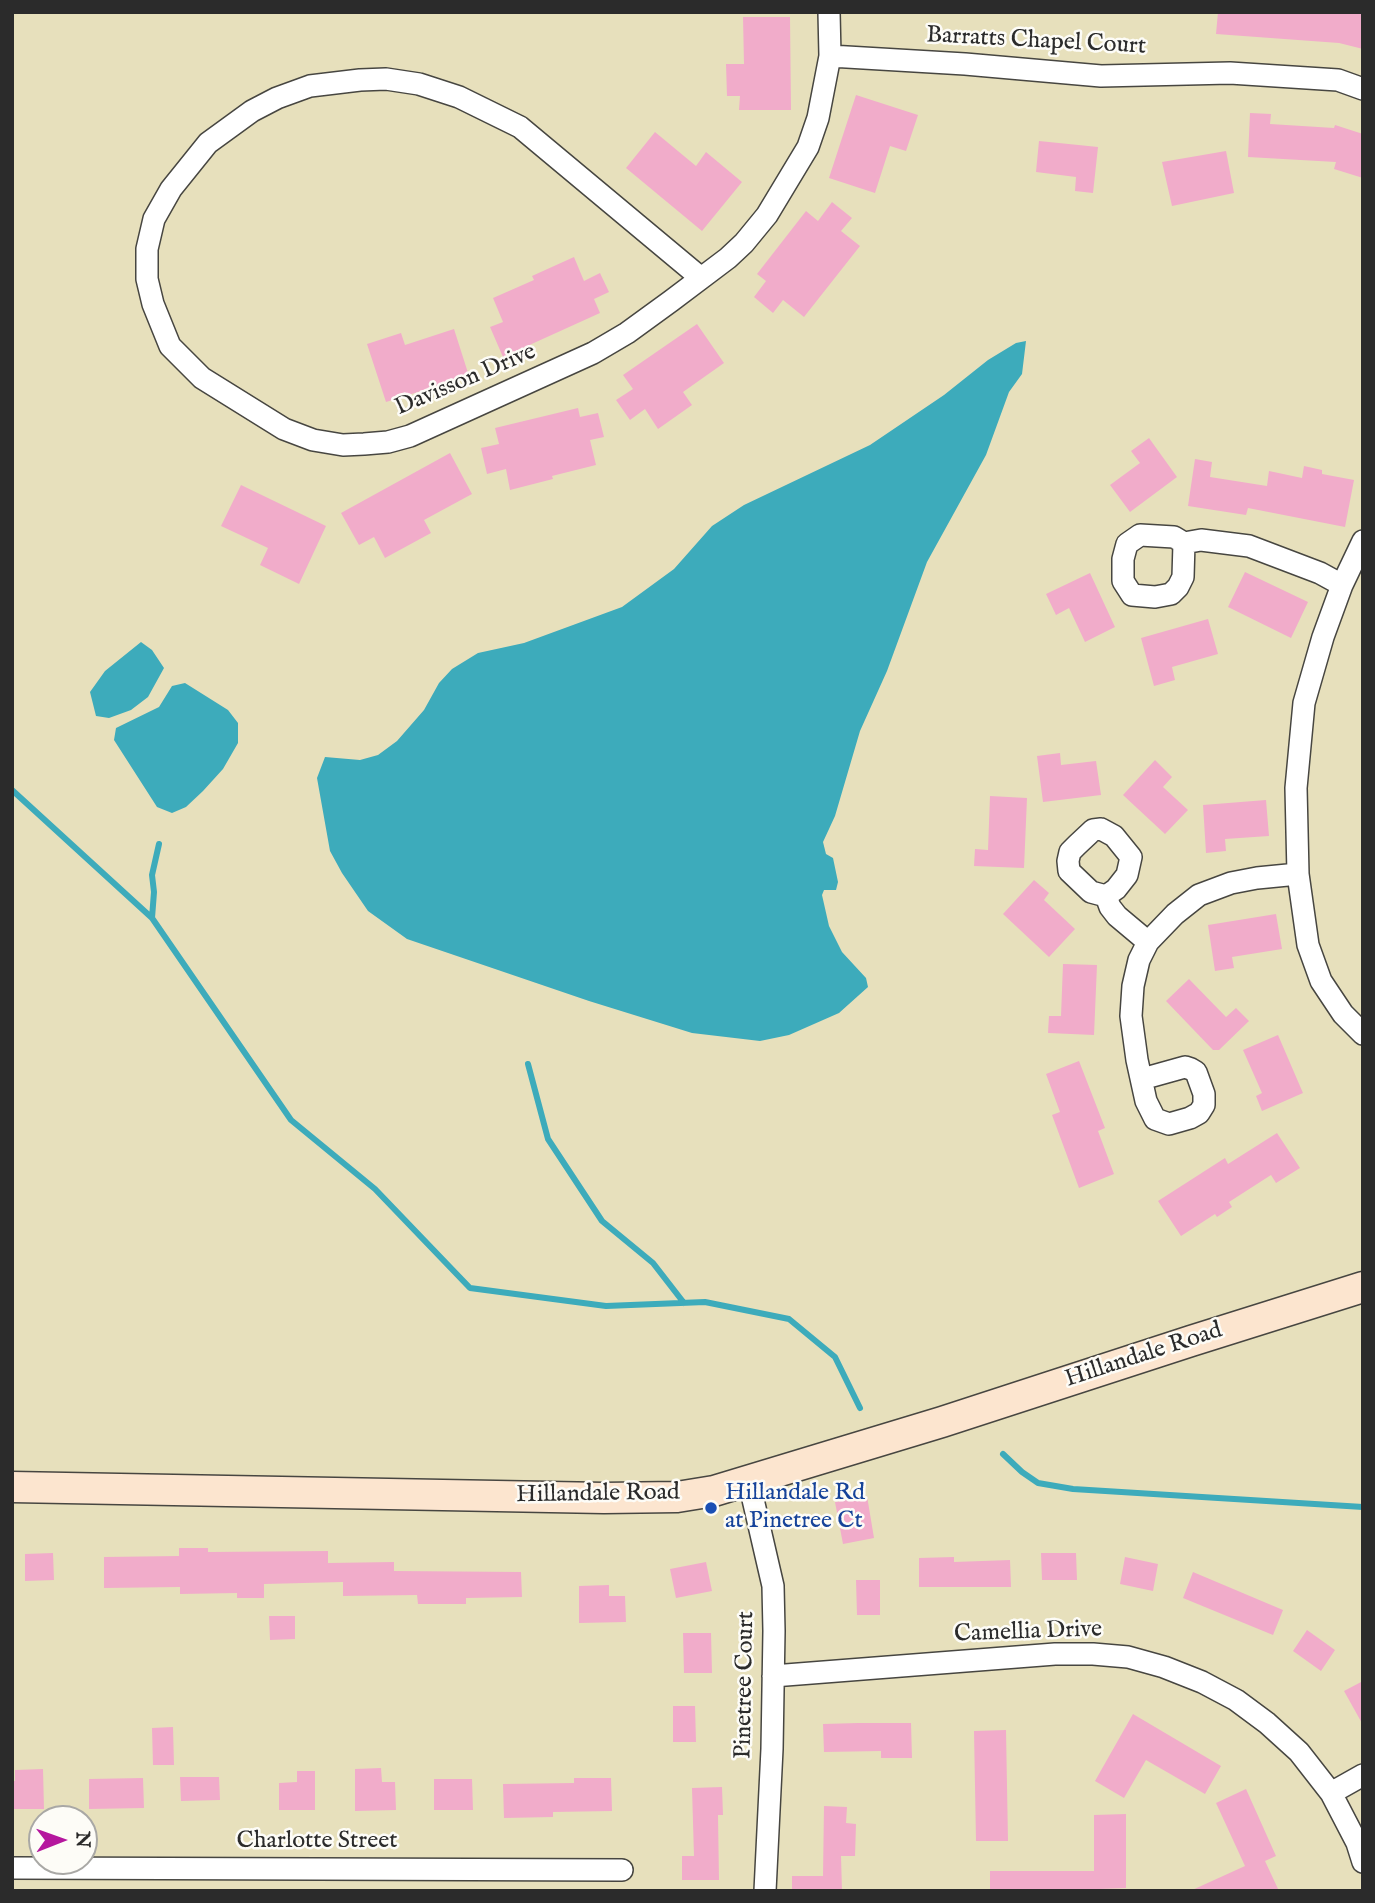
<!DOCTYPE html>
<style>
body{margin:0}
#map{position:relative;width:1375px;height:1903px;overflow:hidden;background:#e7e0bc;font-family:"IM FELL English",serif}
canvas{display:block}
.frame{position:absolute;inset:0;border:14px solid #2b2b2b;pointer-events:none}
.north{position:absolute;left:28px;top:1805px;width:70px;height:70px;box-sizing:border-box;background:#fdfcf7;border:2px solid #a9a8a5;border-radius:50%;rotate:89deg;font-size:19px;font-weight:700;line-height:28px;text-align:center;color:#2b2b2b}
.north::after{content:'';display:block;margin:auto;width:24px;height:32px;background:#b5179e;clip-path:polygon(50% 0,100% 100%,50% 72%,0 100%)}
</style>
<div id="map">
<canvas width="1375" height="1903"></canvas>
<div class="frame"></div>
<div class="north">N</div>
</div>
<script>
const c = document.querySelector('canvas').getContext('2d');
c.lineJoin = 'round';
function fillPath(path, color) {
  c.fillStyle = color;
  c.fill(path, 'evenodd');
}
function toPath(rows) {
  const path = new Path2D();
  for (const r of rows) {
    path.moveTo(r[0], r[1]);
    for (let i = 2; i < r.length; i += 2) path.lineTo(r[i], r[i + 1]);
  }
  return path;
}
function strokePath(path, color, width, dash) {
  c.strokeStyle = color;
  c.lineWidth = width;
  c.lineCap = dash ? 'butt' : 'round';
  c.setLineDash(dash || []);
  c.stroke(path);
}
function label(font, color, halo, rows, align = 'center') {
  c.font = font + ' "IM FELL English",serif';
  c.lineWidth = 5;
  c.setLineDash([]);
  c.textBaseline = 'middle';
  c.strokeStyle = halo;
  c.fillStyle = color;
  for (const [text, x, y, turn = 0] of rows) {
    c.save();
    c.translate(x, y);
    c.rotate((+turn || 0) * Math.PI / 180);
    c.textAlign = isNaN(turn) ? turn : align;
    if (halo) c.strokeText(text, 0, 0);
    c.fillText(text, 0, 0);
    c.restore();
  }
}
fillPath(toPath([
 [1026,341,1022,374,1009,392,986,455,927,562,887,671,860,731,835,816,823,842,826,854,833,858,838,882,836,890,824,890,822,895,829,926,842,952,866,978,868,987,839,1013,789,1035,760,1041,692,1033,589,1001,407,939,368,911,342,873,330,851,317,778,325,757,360,760,378,755,397,741,424,710,439,683,452,669,478,653,524,643,622,607,674,569,712,526,744,505,870,445,944,395,988,360,1016,343],
 [141,642,152,650,164,668,148,697,131,710,109,718,96,716,90,692,105,671],
 [185,683,228,710,238,723,238,743,223,769,203,791,186,807,172,813,157,807,114,740,116,728,159,707,172,686]
]), '#3dabbb');
strokePath(toPath([
 [12,790,152,918,291,1120,375,1189,470,1288,606,1306,705,1302,789,1319,835,1357,860,1408],
 [152,918,154,892,152,875,159,844],
 [528,1064,548,1139,602,1221,653,1263,684,1303],
 [1003,1454,1022,1472,1038,1483,1073,1489,1363,1507]
]), '#3dabbb', 6);
fillPath(toPath([
 [1218,12,1363,12,1363,49,1339,43,1216,34],
 [743,17,790,17,791,110,739,110,740,96,727,96,726,64,744,64],
 [856,95,918,115,906,151,890,146,875,193,829,178],
 [1250,113,1271,114,1270,124,1334,128,1335,125,1363,134,1363,178,1334,169,1336,162,1248,157],
 [655,132,696,166,706,152,742,182,702,231,626,168],
 [1039,141,1098,147,1093,193,1075,191,1076,177,1036,172],
 [1226,151,1234,193,1172,206,1162,162],
 [832,202,852,218,841,231,860,246,804,317,783,300,773,313,754,297,766,281,757,274,806,211,818,221],
 [574,257,584,281,600,273,609,292,594,299,600,313,503,357,490,327,503,322,493,298,534,280,532,276],
 [697,324,724,363,683,392,692,405,658,429,645,409,630,420,616,400,633,389,623,375],
 [454,329,469,376,386,402,367,344,401,333,405,345],
 [578,408,580,417,598,413,604,437,590,440,596,465,552,476,553,479,510,490,506,469,487,474,481,448,499,444,495,428],
 [1149,438,1177,477,1130,512,1110,485,1140,463,1131,451],
 [450,453,472,494,424,520,431,533,385,558,374,537,359,545,341,513],
 [1195,459,1212,462,1210,477,1267,486,1269,471,1302,478,1304,466,1322,470,1322,474,1354,480,1345,527,1248,508,1246,515,1188,506],
 [241,485,326,526,299,584,260,565,268,548,221,526],
 [1245,572,1308,602,1291,638,1228,607],
 [1090,573,1115,627,1085,642,1069,608,1056,615,1046,594],
 [1208,619,1218,654,1172,667,1175,680,1154,686,1141,638],
 [1060,753,1061,765,1096,761,1101,795,1043,802,1037,756],
 [1155,760,1172,777,1163,787,1188,810,1165,834,1123,795],
 [990,796,1027,798,1024,868,974,866,975,849,988,850],
 [1266,800,1269,836,1225,839,1226,851,1206,853,1203,805],
 [1034,880,1049,893,1044,900,1075,929,1049,957,1003,914],
 [1276,914,1282,949,1232,957,1234,968,1215,971,1208,925],
 [1063,964,1097,965,1094,1035,1048,1033,1049,1016,1061,1016],
 [1189,979,1226,1017,1236,1008,1249,1021,1219,1050,1213,1050,1166,1001],
 [1278,1035,1303,1093,1262,1111,1256,1096,1262,1093,1243,1050],
 [1079,1061,1105,1128,1098,1131,1114,1174,1079,1188,1052,1115,1060,1112,1046,1074],
 [1277,1133,1300,1168,1276,1183,1271,1175,1229,1202,1232,1207,1217,1217,1215,1214,1181,1236,1158,1201,1225,1158,1228,1164],
 [867,1496,874,1538,843,1544,835,1502],
 [179,1548,208,1548,208,1552,328,1551,328,1563,394,1562,394,1571,521,1572,522,1597,466,1598,466,1604,418,1604,417,1595,343,1596,343,1582,264,1584,264,1598,237,1598,237,1593,180,1594,180,1587,104,1588,104,1557,179,1556],
 [53,1553,54,1580,25,1581,25,1554],
 [1041,1553,1076,1553,1077,1580,1042,1580],
 [954,1557,954,1562,1010,1560,1011,1587,919,1587,919,1558],
 [1125,1557,1158,1564,1153,1591,1120,1584],
 [706,1562,712,1591,676,1598,670,1569],
 [1193,1572,1283,1610,1273,1635,1183,1598],
 [856,1580,880,1580,880,1615,857,1615],
 [609,1585,609,1596,625,1596,626,1622,579,1623,579,1586],
 [269,1616,295,1616,295,1639,270,1640],
 [1307,1630,1335,1650,1321,1671,1293,1651],
 [683,1633,711,1633,712,1673,684,1673],
 [1363,1681,1363,1725,1344,1691],
 [673,1706,695,1706,696,1742,673,1742],
 [1133,1714,1221,1766,1205,1794,1146,1760,1124,1798,1095,1781],
 [858,1723,911,1723,912,1758,881,1758,881,1751,824,1752,823,1724],
 [173,1727,174,1765,153,1765,152,1728],
 [1006,1730,1008,1841,976,1841,974,1731],
 [381,1768,382,1782,395,1782,396,1810,355,1811,355,1769],
 [43,1769,44,1809,12,1809,12,1781,15,1781,15,1770],
 [297,1771,315,1771,315,1810,279,1810,279,1783,297,1782],
 [180,1777,219,1777,220,1800,181,1801],
 [143,1778,144,1808,89,1809,89,1779],
 [574,1778,611,1778,612,1811,553,1812,553,1817,504,1818,503,1784,574,1783],
 [434,1779,472,1779,473,1810,434,1810],
 [722,1787,723,1815,718,1815,719,1880,682,1880,682,1856,694,1856,692,1788],
 [1246,1789,1276,1856,1265,1861,1279,1891,1190,1891,1245,1866,1216,1803],
 [824,1806,847,1807,846,1823,856,1824,855,1856,841,1856,842,1891,792,1891,792,1876,823,1876],
 [1126,1814,1126,1888,1100,1889,1100,1891,990,1891,990,1871,1094,1871,1094,1815]
]), '#f1acca');
const street = toPath([
 [830,56,965,64,1101,76,1230,73,1338,80,1363,89],
 [701,278,520,127,459,97,419,84,386,79,360,80,310,86,277,98,252,111,208,143,171,189,154,219,147,249,147,279,153,304,170,346,202,378,284,429,313,440,343,445,364,444,388,442,410,436,593,353,627,333,671,301,728,258,744,243,767,215,808,147,818,118,830,56,829,12],
 [1363,541,1342,585,1323,637,1304,703,1296,788,1298,874,1308,945,1321,981,1343,1014,1363,1034],
 [1184,543,1183,577,1178,587,1171,594,1155,597,1132,595,1123,581,1123,559,1127,544,1140,535,1174,537,1184,543,1201,540,1249,546,1320,573,1342,585],
 [1101,829,1114,836,1131,857,1127,875,1116,889,1106,896,1091,892,1069,871,1068,861,1070,852,1077,845,1093,830,1101,829],
 [1106,896,1110,907,1117,916,1148,942],
 [1142,1079,1185,1067,1191,1069,1196,1072,1204,1094,1204,1105,1199,1113,1190,1118,1169,1124,1155,1119,1146,1101,1137,1060,1131,1016,1133,986,1139,960,1148,942,1175,914,1199,895,1231,883,1257,878,1298,874],
 [749,1482,773,1586,774,1631,772,1749,765,1891],
 [773,1676,1055,1654,1093,1654,1128,1657,1164,1667,1202,1682,1236,1700,1267,1723,1299,1752,1331,1793,1357,1843,1363,1862],
 [1331,1793,1363,1775],
 [12,1868,622,1870]
]);
const secondary = toPath([
 [12,1487,604,1498,677,1497,714,1491,942,1422,1191,1341,1363,1287]
]);
strokePath(street, '#474641', 24);
strokePath(secondary, '#474641', 33);
strokePath(street, '#fff', 21);
strokePath(secondary, '#fce5cf', 30);
for (const [x, y, r, color] of [
 [711,1508,7,"#1a4fb4"]
]) {
  const dot = new Path2D();
  dot.arc(x, y, r, 0, 2 * Math.PI);
  c.fillStyle = color;
  c.fill(dot);
  strokePath(dot, '#fdfcf7', 2.5);
}
label('24px', '#2b2b2b', '#fdfcf7', [
 ["Barratts Chapel Court",1036,42,3],
 ["Davisson Drive",466,381,-23],
 ["Hillandale Road",1144,1356,-18],
 ["Hillandale Road",598,1495,-1],
 ["Camellia Drive",1028,1633,-2],
 ["Pinetree Court",746,1685,-89],
 ["Charlotte Street",317,1842]
]);
label('24px', '#164399', '#fdfcf7', [
 ["Hillandale Rd",725,1494],
 ["at Pinetree Ct",725,1522]
], 'left');
</script>
